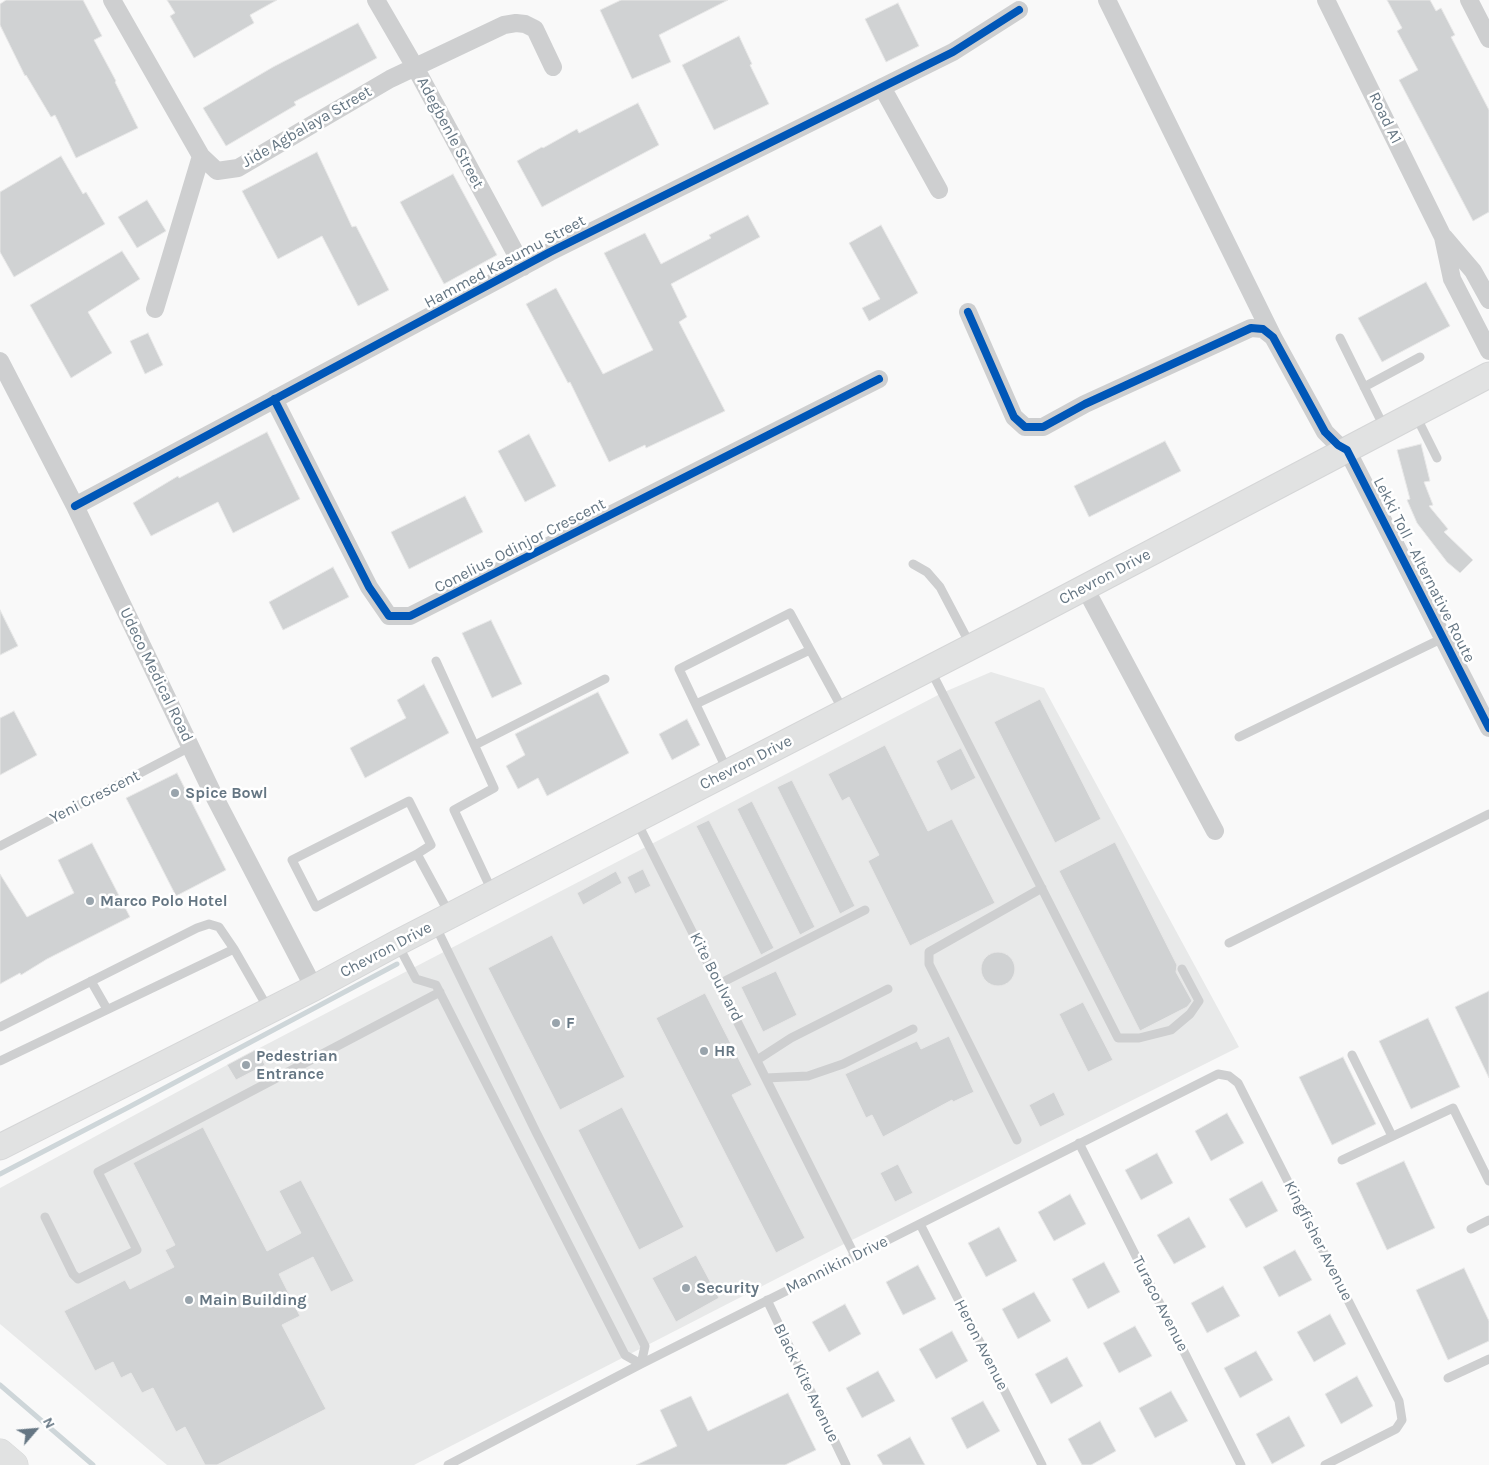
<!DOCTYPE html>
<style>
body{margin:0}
#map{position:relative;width:1489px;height:1465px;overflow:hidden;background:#f9f9f9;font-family:Karla,sans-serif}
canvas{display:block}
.north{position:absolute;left:10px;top:1405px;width:50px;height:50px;-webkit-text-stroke:4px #fff;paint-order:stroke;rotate:63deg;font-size:14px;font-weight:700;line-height:20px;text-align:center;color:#657683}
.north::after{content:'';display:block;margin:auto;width:18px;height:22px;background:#657683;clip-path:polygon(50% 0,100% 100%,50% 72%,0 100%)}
</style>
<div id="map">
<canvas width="1489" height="1465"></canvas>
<div class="north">N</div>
</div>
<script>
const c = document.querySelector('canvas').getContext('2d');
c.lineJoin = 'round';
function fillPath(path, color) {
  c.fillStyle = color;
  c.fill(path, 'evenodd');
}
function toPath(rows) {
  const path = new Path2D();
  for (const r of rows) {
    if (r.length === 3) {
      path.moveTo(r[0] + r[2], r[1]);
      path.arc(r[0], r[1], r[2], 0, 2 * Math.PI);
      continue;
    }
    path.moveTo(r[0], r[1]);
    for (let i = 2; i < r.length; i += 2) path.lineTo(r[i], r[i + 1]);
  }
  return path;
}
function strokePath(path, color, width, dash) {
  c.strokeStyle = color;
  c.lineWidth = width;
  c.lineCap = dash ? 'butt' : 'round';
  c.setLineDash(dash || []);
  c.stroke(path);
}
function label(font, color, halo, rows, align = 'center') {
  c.font = font + ' Karla,sans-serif';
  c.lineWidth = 5;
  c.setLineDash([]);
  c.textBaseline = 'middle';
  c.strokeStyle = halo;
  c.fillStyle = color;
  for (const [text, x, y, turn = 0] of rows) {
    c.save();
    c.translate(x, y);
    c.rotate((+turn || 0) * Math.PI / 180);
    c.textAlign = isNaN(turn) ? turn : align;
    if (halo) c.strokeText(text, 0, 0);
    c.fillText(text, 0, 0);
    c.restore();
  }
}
fillPath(toPath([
 [991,672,1044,688,1239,1047,848,1242,414,1465,167,1465,0,1324,0,1188,227,1065,411,969,942,693]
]), '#e8e9e9');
strokePath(toPath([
 [0,1174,129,1107,397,964],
 [0,1385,93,1465]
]), '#ced6d9', 5);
const building = toPath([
 [6,0,83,0,102,36,94,40,116,81,115,82,138,128,76,158,55,115,51,117,26,75,25,76,0,25,0,4,6,0],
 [167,0,277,0,250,15,254,23,194,58,170,16,175,13,167,0],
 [621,0,728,0,659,35,671,62,632,79,600,10,621,0],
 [1387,0,1430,0,1436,11,1441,8,1455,35,1451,37,1489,110,1489,212,1473,221,1399,80,1418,70,1397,31,1402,28,1387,0],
 [898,3,919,46,886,62,865,19,898,3],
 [358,23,377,58,294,102,296,105,226,146,203,108,273,67,358,23],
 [739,36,752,64,750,65,769,104,714,130,682,65,739,36],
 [638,103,659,145,542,207,517,161,542,147,543,148,577,129,579,133,638,103],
 [317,152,352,227,356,226,389,290,358,306,322,236,278,259,242,191,317,152],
 [61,156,83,194,86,192,105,224,14,277,0,252,0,192,61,156],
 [453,174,497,255,444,284,400,202,453,174],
 [147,200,166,231,137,248,118,217,147,200],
 [748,215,760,237,671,284,687,317,679,322,725,411,646,448,645,445,609,462,570,382,568,383,526,304,556,288,603,374,653,350,604,253,645,233,661,264,711,238,709,235,748,215],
 [881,225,918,293,869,321,862,308,880,299,849,243,881,225],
 [122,251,140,279,88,312,112,353,71,378,30,305,122,251],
 [1426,282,1450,326,1382,362,1358,318,1426,282],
 [148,333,163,365,145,374,130,341,148,333],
 [267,432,300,499,233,533,218,502,151,536,133,503,178,476,179,478,267,432],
 [529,434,556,486,525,502,498,451,529,434],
 [1165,441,1181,471,1089,517,1074,486,1165,441],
 [1421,444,1430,481,1424,482,1433,505,1429,506,1448,529,1444,532,1473,560,1460,573,1447,562,1417,523,1407,500,1410,499,1397,450,1421,444],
 [465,496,483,532,409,569,391,532,465,496],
 [333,567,349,597,283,630,269,602,333,567],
 [0,610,18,646,0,655,0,610],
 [491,620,522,684,492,698,462,633,491,620],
 [424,684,449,733,365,778,350,748,406,718,397,700,424,684],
 [598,692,629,753,547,796,538,778,518,789,506,766,525,755,515,734,598,692],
 [1040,699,1101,819,1055,843,994,722,1040,699],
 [14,711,37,755,0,775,0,718,14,711],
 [687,719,700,745,672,760,659,734,687,719],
 [885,745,928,831,952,819,995,903,910,946,868,861,879,855,849,797,842,801,828,774,885,745],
 [961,748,976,778,951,791,936,761,961,748],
 [177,773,226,870,176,896,126,798,177,773],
 [792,780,855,906,840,914,777,787,792,780],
 [752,801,815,927,800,935,737,809,752,801],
 [709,820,774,948,761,955,696,826,709,820],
 [1115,842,1177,965,1176,972,1192,1001,1187,1007,1140,1031,1059,871,1115,842],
 [92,843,130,917,47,959,21,975,20,973,0,984,0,874,27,917,74,893,58,860,92,843],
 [643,869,651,886,635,894,627,877,643,869],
 [616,871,622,883,583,905,577,893,616,871],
 [552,935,625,1077,560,1110,488,968,552,935],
 [998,969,17],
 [776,971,797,1015,763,1032,741,987,776,971],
 [1489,991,1489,1078,1455,1007,1489,991],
 [705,993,752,1085,732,1095,805,1238,776,1253,656,1018,705,993],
 [1083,1002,1113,1060,1088,1072,1059,1014,1083,1002],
 [1428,1018,1460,1087,1411,1109,1379,1041,1428,1018],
 [949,1036,974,1092,953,1102,952,1100,883,1137,872,1115,866,1118,845,1074,917,1041,921,1049,949,1036],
 [257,1049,265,1065,236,1080,227,1065,257,1049],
 [1343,1057,1376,1124,1332,1145,1299,1077,1343,1057],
 [1054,1092,1065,1115,1040,1127,1029,1105,1054,1092],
 [622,1107,684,1227,639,1250,578,1130,622,1107],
 [1227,1113,1244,1143,1211,1161,1195,1131,1227,1113],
 [203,1127,267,1251,301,1233,279,1191,301,1180,354,1281,331,1292,313,1257,279,1274,300,1316,282,1325,326,1409,217,1465,205,1465,185,1427,176,1432,153,1388,142,1393,131,1373,121,1378,113,1362,95,1371,64,1311,125,1280,130,1289,174,1267,165,1250,175,1245,133,1163,203,1127],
 [1157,1153,1173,1183,1141,1200,1125,1170,1157,1153],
 [1404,1161,1435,1228,1387,1250,1356,1183,1404,1161],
 [898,1164,913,1193,895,1202,880,1173,898,1164],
 [1262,1181,1278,1211,1246,1228,1229,1199,1262,1181],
 [1070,1194,1086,1224,1054,1241,1038,1212,1070,1194],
 [1189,1217,1206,1247,1174,1264,1157,1235,1189,1217],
 [999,1227,1017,1261,986,1277,968,1243,999,1227],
 [1295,1250,1312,1280,1279,1297,1263,1267,1295,1250],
 [696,1255,719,1298,676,1322,652,1278,696,1255],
 [1104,1262,1120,1292,1088,1309,1072,1279,1104,1262],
 [918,1265,936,1299,903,1315,886,1282,918,1265],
 [1464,1268,1489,1321,1489,1341,1448,1360,1416,1290,1464,1268],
 [1223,1286,1240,1316,1207,1333,1191,1303,1223,1286],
 [1034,1292,1051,1321,1018,1339,1002,1309,1034,1292],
 [845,1304,861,1334,829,1352,812,1322,845,1304],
 [1330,1314,1346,1344,1314,1362,1297,1332,1330,1314],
 [1135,1326,1152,1356,1119,1373,1103,1343,1135,1326],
 [952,1331,968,1361,936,1379,919,1349,952,1331],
 [1256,1351,1273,1380,1240,1398,1224,1368,1256,1351],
 [1067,1357,1083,1386,1051,1404,1035,1374,1067,1357],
 [878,1371,895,1401,862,1418,846,1388,878,1371],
 [1357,1376,1373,1406,1341,1424,1325,1394,1357,1376],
 [1171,1391,1188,1421,1155,1438,1139,1408,1171,1391],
 [788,1393,816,1450,785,1465,636,1465,677,1446,660,1410,691,1396,708,1431,788,1393],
 [983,1401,1000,1431,967,1449,951,1418,983,1401],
 [1289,1416,1305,1446,1272,1464,1256,1434,1289,1416],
 [1100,1421,1116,1451,1091,1465,1082,1465,1068,1439,1100,1421],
 [910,1437,925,1465,883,1465,877,1455,910,1437]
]);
fillPath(building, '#d0d2d3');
strokePath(building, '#e8e8e8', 1);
const secondary = toPath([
 [0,1147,314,988,397,943,1025,619,1489,375]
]);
const highway = toPath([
 [0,1453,14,1465]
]);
strokePath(secondary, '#d5d6d7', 27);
strokePath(highway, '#d5d6d6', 29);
strokePath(toPath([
 [1340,338,1384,427],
 [1364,387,1420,357],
 [1415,414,1437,458],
 [913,564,927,572,940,587,971,646],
 [436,661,494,788,454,810,492,891],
 [930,669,1118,1038,1139,1038,1171,1030,1190,1014,1199,1001,1182,969],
 [696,704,810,650],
 [1239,737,1443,638],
 [475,745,605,679],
 [727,770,679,669,790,613,843,710],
 [636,820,855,1256],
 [0,846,190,747],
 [417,854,431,845,409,801,292,860,316,907,417,854,449,913],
 [397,943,416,979,436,985,625,1355,641,1364,645,1346,536,1132,435,925],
 [1229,943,1489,814],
 [91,981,107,1009],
 [719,984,865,910],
 [0,1027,197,928,209,924,219,927,234,949,269,1010],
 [1352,1055,1392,1136],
 [757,1060,791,1038,888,989],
 [0,1061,234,949],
 [766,1078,808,1076,843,1064,913,1029],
 [1017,1140,929,964,929,952,1042,888],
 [1079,1143,1241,1465],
 [1342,1160,1453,1108,1489,1181],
 [45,1217,73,1274,78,1279,137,1250,98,1172,440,992],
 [920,1224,1042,1465],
 [1471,1229,1489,1220],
 [767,1300,846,1465],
 [1448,1378,1489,1359],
 [448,1465,641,1364,1218,1074,1229,1076,1238,1083,1399,1401,1402,1420,1396,1429,1325,1465]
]), '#cecfd0', 9);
strokePath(toPath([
 [112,0,201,156,217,171,238,168,390,79,504,25,516,23,525,24,535,29,553,67],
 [376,0,415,67,523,267],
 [1107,0,1273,337],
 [1326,0,1443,237,1452,279,1489,351],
 [1469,0,1489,39],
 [882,87,939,190],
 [1444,237,1473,271,1489,300],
 [155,309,201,156],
 [968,312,1014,417,1025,427,1043,427,1085,404,1251,328,1263,329,1273,337,1325,432,1338,445,1347,450,1489,728],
 [0,361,75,506,214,796,314,988],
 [274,399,369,587,389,616,410,616,879,379],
 [75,506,550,252,953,52,1019,10],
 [1085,588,1215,831]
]), '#cecfd0', 18);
strokePath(secondary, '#e1e2e2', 25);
strokePath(highway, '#e1e2e2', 28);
strokePath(toPath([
 [968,312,1014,417,1025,427,1043,427,1085,404,1251,328,1263,329,1273,337,1325,432,1338,445,1347,450,1489,728],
 [274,399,369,587,389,616,410,616,879,379],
 [75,506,550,252,953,52,1019,10]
]), '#0057b8', 8);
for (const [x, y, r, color] of [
 [175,793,5,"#99a4ac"],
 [90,901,5,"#99a4ac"],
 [556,1023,5,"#99a4ac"],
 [704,1051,5,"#99a4ac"],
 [246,1065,5,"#99a4ac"],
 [686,1288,5,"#99a4ac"],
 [189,1300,5,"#99a4ac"]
]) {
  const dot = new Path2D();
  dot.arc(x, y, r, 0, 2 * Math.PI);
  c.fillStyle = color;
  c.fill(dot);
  strokePath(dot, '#fff', 2);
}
label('16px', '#657683', '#fff', [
 ["Road A1",1385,118,64],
 ["Jide Agbalaya Street",307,127,-30],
 ["Adegbenle Street",450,133,62],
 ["Hammed Kasumu Street",505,262,-28],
 ["Conelius Odinjor Crescent",520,546,-27],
 ["Lekki Toll - Alternative Route",1424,570,63],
 ["Chevron Drive",1105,577,-28],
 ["Udeco Medical Road",156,675,64],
 ["Chevron Drive",746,763,-27],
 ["Yeni Crescent",95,797,-27],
 ["Chevron Drive",386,950,-28],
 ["Kite Boulvard",716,977,63],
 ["Kingfisher Avenue",1318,1241,63],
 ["Mannikin Drive",837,1265,-26],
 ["Turaco Avenue",1160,1304,63],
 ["Heron Avenue",981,1345,63],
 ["Black Kite Avenue",806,1383,64]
]);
label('bold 16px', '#657683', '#fff', [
 ["Spice Bowl",185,793],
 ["Marco Polo Hotel",100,901],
 ["F",566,1023],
 ["HR",714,1051],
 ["Pedestrian",256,1056],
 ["Entrance",256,1074],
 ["Security",696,1288],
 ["Main Building",199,1300]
], 'left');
</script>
